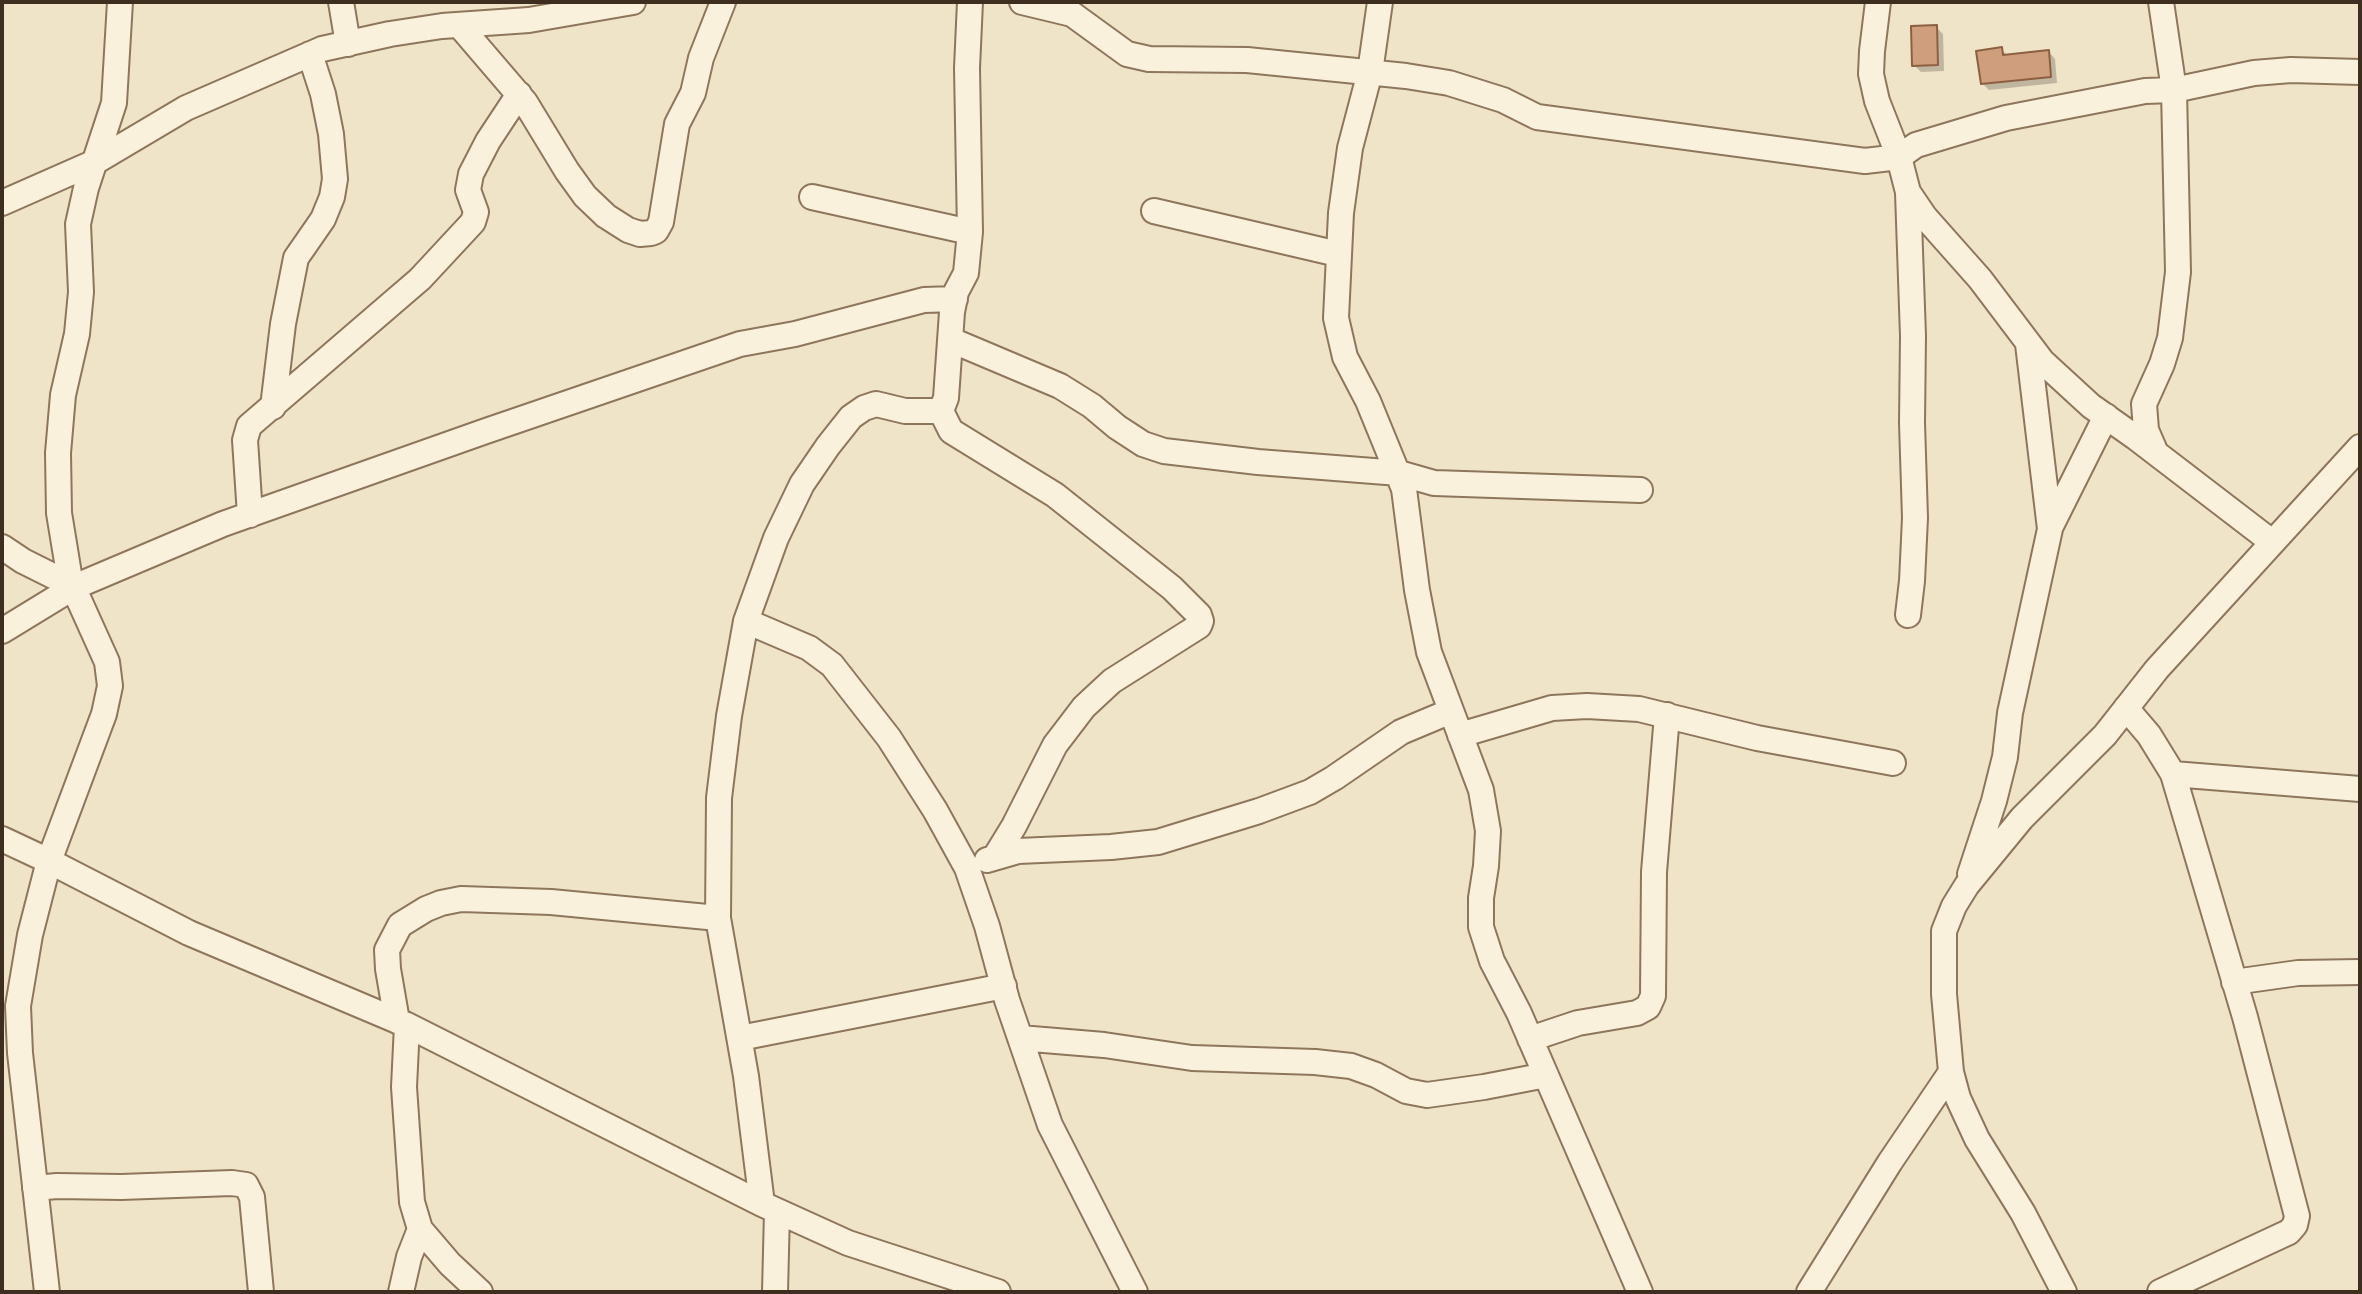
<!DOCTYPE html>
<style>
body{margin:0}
#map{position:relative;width:2362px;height:1294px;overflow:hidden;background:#f0e4c8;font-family:"Roboto Serif",serif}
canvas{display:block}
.frame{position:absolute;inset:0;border:4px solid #3d2e20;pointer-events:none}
</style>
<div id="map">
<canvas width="2362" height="1294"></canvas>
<div class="frame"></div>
</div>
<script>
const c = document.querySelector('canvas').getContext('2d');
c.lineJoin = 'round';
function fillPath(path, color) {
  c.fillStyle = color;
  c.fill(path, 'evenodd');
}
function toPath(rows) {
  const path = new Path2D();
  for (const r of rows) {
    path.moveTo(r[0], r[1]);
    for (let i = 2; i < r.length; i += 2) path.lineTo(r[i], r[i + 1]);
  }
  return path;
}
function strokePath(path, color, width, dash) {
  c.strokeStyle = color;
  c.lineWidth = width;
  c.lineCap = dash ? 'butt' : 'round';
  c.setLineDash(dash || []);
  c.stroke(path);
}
fillPath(toPath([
 [1936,27,1943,34,1944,71,1921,72,1914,65],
 [2001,49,2008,56,2049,52,2055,59,2057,83,1989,90,1982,83]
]), '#0003');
const building = toPath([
 [1937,25,1938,65,1912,66,1911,26,1937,25],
 [2002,47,2003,55,2049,50,2051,77,1981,84,1976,51,2002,47]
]);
fillPath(building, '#cf9f7d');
strokePath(building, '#8d5f41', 2);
const minor = toPath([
 [341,2,348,44],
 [1022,2,1072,14,1127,54,1149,59,1247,60,1406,76,1449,83,1503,100,1537,117,1865,161,1899,157,1916,145,2006,118,2145,91,2174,90,2254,73,2291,70,2360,72],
 [1380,2,1370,72,1350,148,1341,213,1336,318,1345,357,1368,401,1404,489,1417,590,1429,652,1481,790,1488,831,1486,866,1481,898,1481,927,1492,961,1519,1013,1640,1292],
 [1878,2,1872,51,1871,74,1877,101,1899,157,1908,192,1925,217,1980,279,2042,361,2091,406,2135,437,2272,542],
 [459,25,525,102,567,171,585,196,606,216,628,230,640,234,651,233,656,231,661,222,677,124,693,93,701,58,723,2],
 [1908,193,1913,336,1912,423,1915,518,1912,581,1908,615],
 [812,197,970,232],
 [2,203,95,162,186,108,322,49,390,34,442,26,529,20,633,2],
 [1154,211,1338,254],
 [951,340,1060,386,1092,406,1117,427,1143,444,1164,451,1258,462,1399,473,1434,483,1640,490],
 [273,407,283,324,296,258,323,219,332,197,335,179,331,134,323,94,310,54],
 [941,411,946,398,952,312,956,292,966,273,970,232,967,68,970,2],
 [2156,453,2146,430,2144,404,2162,364,2170,338,2178,272,2174,90,2161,2],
 [250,515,245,440,249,426,420,279,473,222,476,212,468,190,471,174,488,141,519,94],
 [2050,528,2106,416],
 [2,547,23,561,53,576,70,580],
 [746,621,809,648,832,665,889,738,935,810,967,868,987,926,1007,1000,1050,1125,1135,1292],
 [2,631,74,587,223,524,486,431,740,344,795,334,924,300,955,299],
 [2126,708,2149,735,2173,774,2245,1017,2297,1216,2295,1225,2289,1232,2160,1292],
 [1460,735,1552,708,1587,706,1639,709,1757,738,1893,763],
 [2173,774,2360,789],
 [2,839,49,861,189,933,407,1025,762,1204,848,1243,998,1292],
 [987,860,1018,851,1111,847,1158,842,1259,811,1310,792,1334,778,1401,732,1451,711],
 [1970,874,1994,801,2005,757,2010,713,2050,529,2028,344],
 [2234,982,2298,973,2360,972],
 [397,1021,388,969,387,950,400,925,426,909,441,903,461,899,551,902,718,918],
 [407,1025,404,1087,412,1202,420,1229,450,1264,480,1292],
 [740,1038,1004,986],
 [1020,1038,1104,1045,1192,1058,1315,1062,1351,1066,1376,1075,1406,1091,1427,1095,1484,1087,1546,1075],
 [1530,1039,1578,1023,1637,1013,1648,1007,1653,996,1654,872,1667,715],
 [35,1188,57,1186,121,1187,232,1183,246,1185,252,1197,261,1292],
 [762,1204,746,1076,718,918,719,798,729,716,746,621,776,538,802,484,828,446,851,417,864,408,876,404,905,411,941,411,951,431,1055,495,1172,588,1199,615,1201,621,1199,626,1112,681,1084,707,1055,745,1014,826,995,857],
 [47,1292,20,1053,18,1006,30,935,49,861,104,714,110,686,107,662,70,580,59,513,58,453,63,395,77,334,81,292,78,224,86,188,114,103,120,2],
 [401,1292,409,1257,420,1229],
 [775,1292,777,1211],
 [1809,1292,1890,1162,1951,1072],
 [2064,1292,2023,1213,1977,1139,1958,1098,1951,1072,1944,994,1944,931,1954,906,1967,885,2022,818,2105,735,2157,669,2360,447]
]);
strokePath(minor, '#8d765c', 28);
strokePath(minor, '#faf1dc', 24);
</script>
